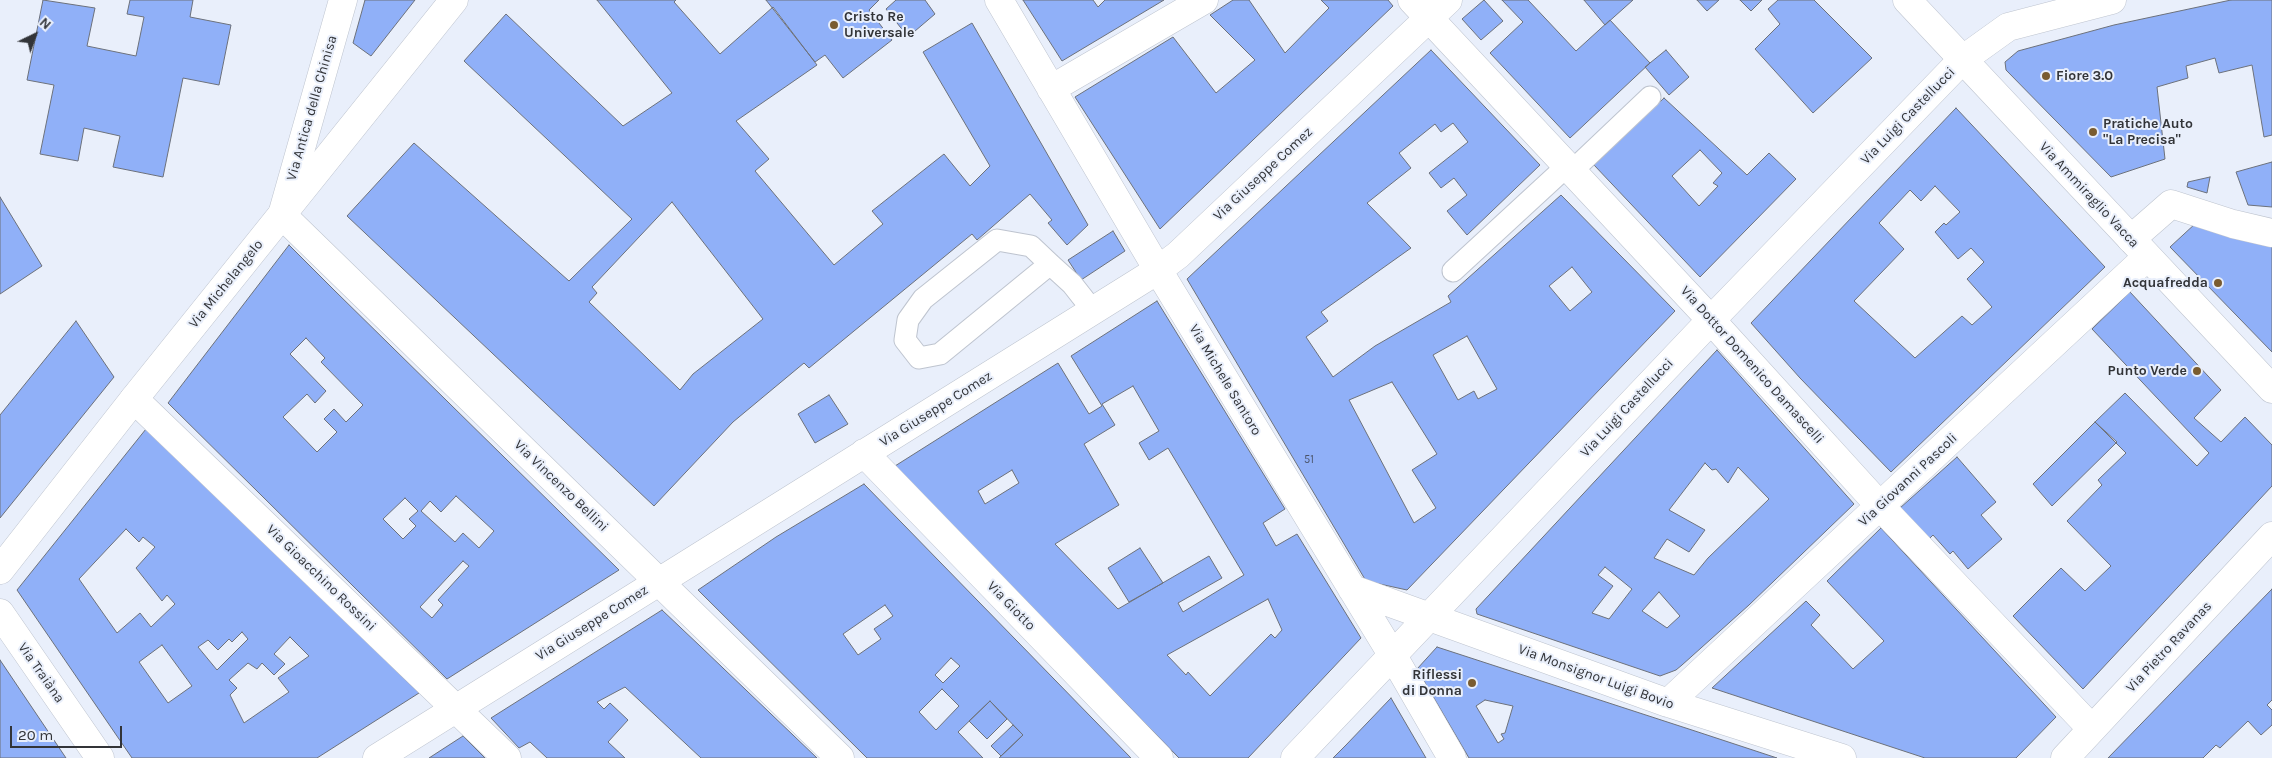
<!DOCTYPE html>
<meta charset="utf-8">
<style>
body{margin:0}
#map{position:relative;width:2272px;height:758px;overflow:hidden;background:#e9effb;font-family:Karla,sans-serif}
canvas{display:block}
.north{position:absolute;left:10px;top:10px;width:50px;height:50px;-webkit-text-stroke:4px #e9effb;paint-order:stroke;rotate:42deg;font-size:14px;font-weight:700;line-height:20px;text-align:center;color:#323438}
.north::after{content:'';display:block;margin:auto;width:18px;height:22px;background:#323438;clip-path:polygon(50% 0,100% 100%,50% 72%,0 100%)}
.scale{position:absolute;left:10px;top:726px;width:112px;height:22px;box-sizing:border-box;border:2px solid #323438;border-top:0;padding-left:6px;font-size:15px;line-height:18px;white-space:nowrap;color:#323438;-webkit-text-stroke:4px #e9effb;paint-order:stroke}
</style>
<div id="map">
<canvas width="2272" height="758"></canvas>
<div class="north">N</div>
<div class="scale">20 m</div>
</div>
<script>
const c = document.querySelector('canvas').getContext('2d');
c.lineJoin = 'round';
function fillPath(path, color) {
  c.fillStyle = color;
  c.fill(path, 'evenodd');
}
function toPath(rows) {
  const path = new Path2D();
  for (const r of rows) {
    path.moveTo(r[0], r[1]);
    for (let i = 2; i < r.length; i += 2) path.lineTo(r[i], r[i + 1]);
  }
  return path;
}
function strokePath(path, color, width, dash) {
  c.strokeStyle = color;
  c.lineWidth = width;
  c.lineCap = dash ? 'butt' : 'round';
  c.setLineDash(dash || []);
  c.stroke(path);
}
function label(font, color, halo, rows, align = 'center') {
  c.font = font + ' Karla,sans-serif';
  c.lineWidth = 4;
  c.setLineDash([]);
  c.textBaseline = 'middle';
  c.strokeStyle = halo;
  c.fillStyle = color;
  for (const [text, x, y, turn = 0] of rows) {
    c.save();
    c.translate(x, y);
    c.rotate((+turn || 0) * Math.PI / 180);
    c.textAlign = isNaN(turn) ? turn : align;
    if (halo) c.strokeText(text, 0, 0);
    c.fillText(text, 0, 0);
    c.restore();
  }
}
const building = toPath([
 [43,0,95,8,87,46,136,56,144,17,127,14,130,0,193,0,190,17,231,25,219,85,183,78,163,177,113,167,120,136,84,128,78,161,40,154,54,85,27,80,43,0],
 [365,0,415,0,371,56,353,43,365,0],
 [597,0,676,0,674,2,720,54,773,7,817,65,736,121,769,159,755,171,834,265,883,224,872,211,944,154,970,186,990,166,923,52,972,23,1088,225,1067,245,1048,223,1052,220,1030,194,977,240,972,234,809,368,804,363,733,422,654,506,347,216,414,143,569,281,632,219,464,61,506,14,623,126,672,93,597,0],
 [672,202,763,319,693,374,680,390,589,302,597,293,592,287,672,202],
 [766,0,879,0,869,10,892,40,843,78,825,55,815,62,766,0],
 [896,0,925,0,935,14,908,37,886,9,896,0],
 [1023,0,1093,0,1098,7,1105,0,1164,0,1062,61,1023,0],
 [1233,0,1249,0,1285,53,1329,8,1321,0,1388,0,1393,6,1160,229,1075,97,1173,37,1216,93,1255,60,1210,15,1233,0],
 [1484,0,1503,21,1481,40,1462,19,1484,0],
 [1502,0,1528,0,1576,51,1610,20,1650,63,1570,138,1490,53,1523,22,1502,0],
 [1584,0,1633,0,1605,25,1584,0],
 [1697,0,1719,0,1707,11,1697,0],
 [1740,0,1762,0,1751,11,1740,0],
 [1778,0,1814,0,1872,58,1813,113,1755,49,1780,24,1768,9,1778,0],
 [2231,0,2272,0,2272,135,2264,137,2252,65,2219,73,2215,58,2186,66,2188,78,2157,87,2165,159,2111,177,2006,70,2005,62,2018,51,2114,25,2231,0],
 [1431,50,1540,165,1467,235,1447,211,1467,195,1454,178,1441,188,1429,173,1468,142,1453,123,1441,132,1435,124,1399,153,1411,168,1367,203,1411,248,1321,312,1328,321,1306,337,1333,377,1375,346,1451,302,1448,296,1561,195,1675,311,1407,590,1366,581,1187,279,1431,50],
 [1572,267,1592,292,1570,311,1549,286,1572,267],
 [1467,336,1497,389,1478,399,1474,391,1458,400,1433,355,1467,336],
 [1392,382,1437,454,1412,470,1436,508,1414,523,1349,400,1392,382],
 [1666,50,1689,77,1669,95,1645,67,1666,50],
 [1664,98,1747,175,1769,153,1796,179,1700,277,1594,165,1664,98],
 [1700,150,1722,173,1713,183,1718,186,1699,206,1672,176,1700,150],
 [1956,108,2105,267,1891,472,1800,378,1751,323,1956,108],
 [1935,186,1960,212,1946,225,1944,223,1935,232,1958,259,1971,248,1984,262,1967,279,1992,307,1972,325,1962,316,1915,358,1854,301,1904,249,1879,223,1910,190,1921,201,1935,186],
 [2272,162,2272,207,2248,205,2236,172,2272,162],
 [2210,177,2207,193,2187,187,2188,182,2210,177],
 [0,197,42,266,0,294,0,197],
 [2196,223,2272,246,2272,352,2170,247,2196,223],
 [1113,231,1125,251,1081,280,1068,260,1113,231],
 [289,245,334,290,619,570,447,679,168,403,289,245],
 [306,338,325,358,321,362,363,405,346,422,334,409,324,419,337,432,317,452,283,417,307,394,315,403,326,391,290,354,306,338],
 [456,496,494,531,479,548,463,533,455,542,421,511,430,501,441,512,456,496],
 [405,498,418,511,409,519,416,526,403,539,383,519,405,498],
 [463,561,469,566,438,600,443,605,432,618,420,607,463,561],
 [2130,292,2221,390,2194,418,2221,442,2245,417,2272,445,2272,486,2083,689,2013,616,2061,568,2085,591,2111,566,2067,521,2102,485,2098,480,2126,453,2095,422,2125,393,2197,466,2209,453,2092,329,2130,292],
 [1157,301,1285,509,1263,523,1276,546,1297,534,1361,638,1248,758,1179,758,895,466,1058,363,1089,414,1102,406,1071,356,1157,301],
 [1133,386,1159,431,1139,443,1149,460,1168,448,1244,575,1183,612,1178,603,1222,578,1209,556,1118,609,1055,544,1119,505,1084,444,1115,425,1102,404,1133,386],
 [1012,470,1019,483,985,504,978,491,1012,470],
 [1268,599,1282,630,1275,638,1271,634,1210,696,1188,672,1186,675,1167,655,1268,599],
 [76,321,114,377,0,518,0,415,76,321],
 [1717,350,1854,504,1749,605,1682,665,1676,670,1660,676,1477,614,1476,609,1717,350],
 [1705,463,1712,470,1716,469,1728,483,1738,467,1769,499,1708,558,1694,575,1654,558,1667,539,1689,552,1705,530,1669,510,1705,463],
 [1605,567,1632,589,1609,619,1592,613,1613,586,1598,575,1605,567],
 [1659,592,1680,616,1667,628,1642,611,1659,592],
 [829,395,848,424,815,443,798,414,829,395],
 [2095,422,2117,442,2052,506,2033,484,2095,422],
 [146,429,352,627,419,693,317,758,132,758,17,590,146,429],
 [126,529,139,542,143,537,155,547,136,568,162,601,167,595,175,604,151,627,140,613,117,633,79,579,126,529],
 [242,632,248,639,217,670,198,647,208,640,218,650,229,639,232,642,242,632],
 [290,637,309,656,278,678,289,692,244,723,230,695,237,688,229,680,248,663,257,669,262,663,274,675,285,664,274,654,290,637],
 [162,645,192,686,168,703,139,662,162,645],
 [1957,457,1996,502,1981,515,2002,539,1968,569,1953,551,1950,554,1933,535,1928,540,1900,508,1957,457],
 [864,484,1016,640,1131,758,999,758,1023,735,990,701,958,732,983,758,867,758,698,590,776,537,864,484],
 [885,605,893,616,874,629,881,639,858,655,843,634,885,605],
 [951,658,960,666,943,683,935,675,951,658],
 [942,689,959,706,936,730,919,712,942,689],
 [1881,528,2056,717,2016,758,1925,758,1712,688,1806,601,1820,615,1811,625,1853,669,1884,641,1827,581,1881,528],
 [1140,548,1163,583,1129,602,1108,568,1140,548],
 [2272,589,2272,700,2267,705,2272,710,2272,725,2261,735,2248,721,2220,748,2216,745,2203,758,2108,758,2272,589],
 [662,610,700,646,817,758,701,758,625,687,597,702,604,709,610,703,628,720,608,742,625,758,547,758,530,742,519,748,491,718,662,610],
 [1437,647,1698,732,1777,758,1469,758,1417,669,1437,647],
 [1485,700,1513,706,1505,733,1501,734,1504,739,1498,743,1476,706,1485,700],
 [0,660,66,758,0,758,0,660],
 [1391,698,1426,758,1333,758,1346,745,1391,698],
 [990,701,1007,719,987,739,969,721,990,701],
 [1013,725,1023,735,1001,756,991,746,1013,725],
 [463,736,485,758,429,758,463,736]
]);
fillPath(building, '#90b0f8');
strokePath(building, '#6c717b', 1);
const service = toPath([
 [1572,171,1650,97],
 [1050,264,940,354,919,358,905,340,908,320,923,299,997,240,1031,246,1050,264,1072,284,1094,312],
 [1453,271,1567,166]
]);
const minor = toPath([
 [343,0,282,215,840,758],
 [999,0,1158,270,1393,656,1452,758],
 [1412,0,1711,320,1880,506,2092,729],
 [1051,89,1204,0],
 [2131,239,2171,204,2233,224,2272,233],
 [134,399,507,758],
 [864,453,1159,758],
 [1352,589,1668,703,1842,758],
 [0,613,100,758],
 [1668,703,2147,257],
 [377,758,1158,270,1178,255,1448,0],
 [1295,758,1711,320,1962,60,2008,27,2112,0],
 [2065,758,2272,536]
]);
const tertiary = toPath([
 [1907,0,2272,389],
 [0,570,134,399,454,0]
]);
strokePath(service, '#bec4cf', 23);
strokePath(minor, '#bec4cf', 29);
strokePath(tertiary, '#bec4cf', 29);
strokePath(service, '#fff', 21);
strokePath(minor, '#fff', 28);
strokePath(tertiary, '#fff', 28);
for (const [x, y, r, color] of [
 [834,25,5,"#7a5c30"],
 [2046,76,5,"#7a5c30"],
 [2093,132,5,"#7a5c30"],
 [2218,283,5,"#7a5c30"],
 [2197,371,5,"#7a5c30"],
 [1472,683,5,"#7a5c30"]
]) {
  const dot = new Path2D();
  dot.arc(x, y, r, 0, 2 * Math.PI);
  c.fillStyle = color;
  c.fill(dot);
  strokePath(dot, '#e9effb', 2);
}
label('11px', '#4a5368', null, [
 ["51",1309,460]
]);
label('bold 14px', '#323438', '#e9effb', [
 ["Cristo Re",844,17],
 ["Universale",844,33],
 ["Fiore 3.0",2056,76],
 ["Pratiche Auto",2103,124],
 ["\"La Precisa\"",2103,140],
 ["Acquafredda",2208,283,"right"],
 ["Punto Verde",2187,371,"right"],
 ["Riflessi",1462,675,"right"],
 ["di Donna",1462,691,"right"]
], 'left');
label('14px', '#323438', '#e9effb', [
 ["Via Antica della Chinisa",312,108,-74],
 ["Via Luigi Castellucci",1908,116,-46],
 ["Via Giuseppe Comez",1263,174,-43],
 ["Via Ammiraglio Vacca",2089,195,47],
 ["Via Michelangelo",226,284,-51],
 ["Via Dottor Domenico Damascelli",1752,365,48],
 ["Via Michele Santoro",1225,380,59],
 ["Via Luigi Castellucci",1627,408,-47],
 ["Via Giuseppe Comez",936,409,-32],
 ["Via Giovanni Pascoli",1908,480,-43],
 ["Via Vincenzo Bellini",561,486,44],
 ["Via Gioacchino Rossini",321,578,44],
 ["Via Giotto",1011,606,46],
 ["Via Giuseppe Comez",592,623,-32],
 ["Via Pietro Ravanas",2169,647,-47],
 ["Via Traiàna",41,673,55],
 ["Via Monsignor Luigi Bovio",1596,677,20]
]);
</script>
